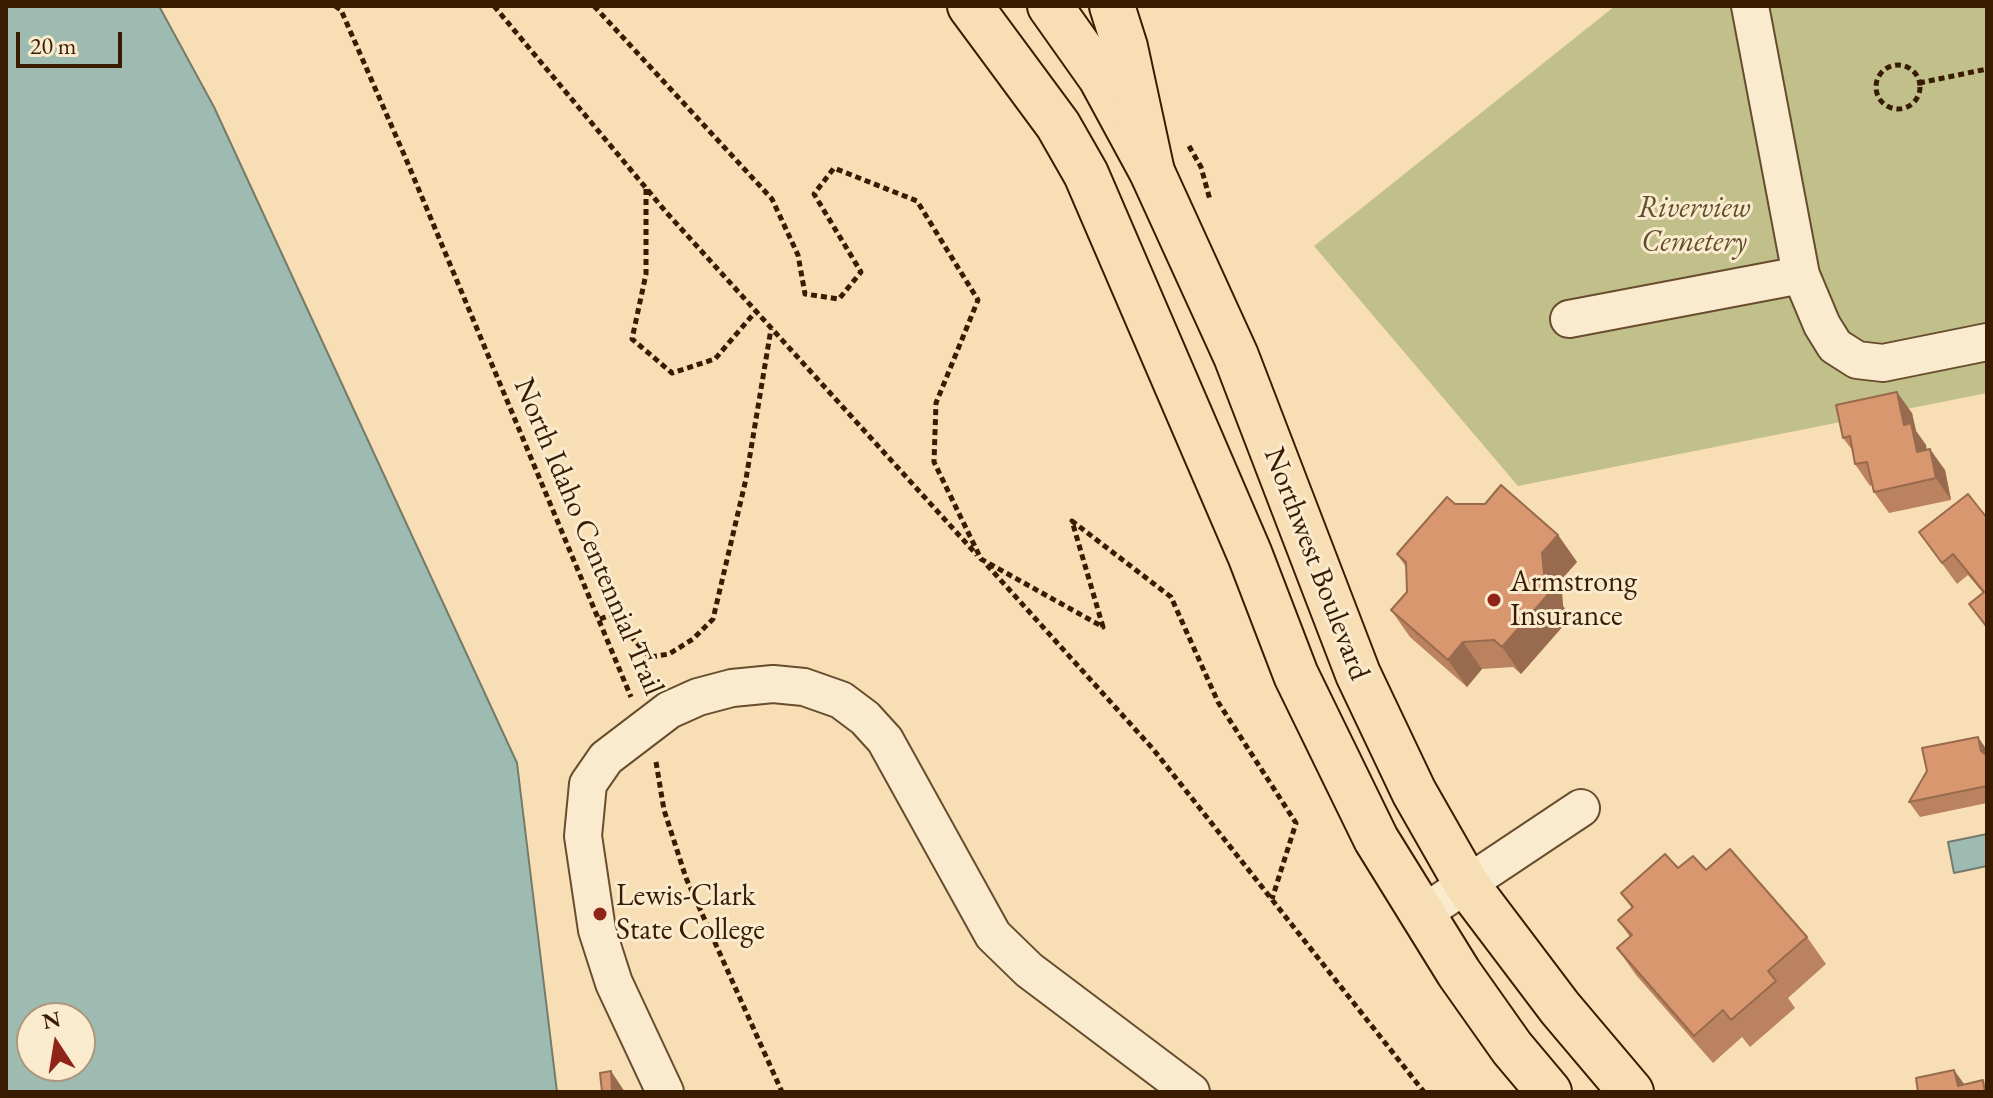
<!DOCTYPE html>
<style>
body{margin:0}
#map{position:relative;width:1993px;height:1098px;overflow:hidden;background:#f8deb4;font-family:"EB Garamond",serif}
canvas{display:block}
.frame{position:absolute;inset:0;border:8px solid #381b01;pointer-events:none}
.north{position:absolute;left:16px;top:1002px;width:80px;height:80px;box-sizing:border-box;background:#faeace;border:2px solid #ac977c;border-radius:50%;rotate:348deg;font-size:22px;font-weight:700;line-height:32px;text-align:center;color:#381b01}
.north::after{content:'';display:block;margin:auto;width:28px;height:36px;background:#8f2418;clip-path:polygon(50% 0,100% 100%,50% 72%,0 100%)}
.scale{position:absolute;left:16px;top:32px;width:106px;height:36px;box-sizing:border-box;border:4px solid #381b01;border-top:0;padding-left:10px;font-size:24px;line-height:28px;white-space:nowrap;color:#381b01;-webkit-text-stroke:6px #faeace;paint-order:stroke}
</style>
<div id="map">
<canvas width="1993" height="1098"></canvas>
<div class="frame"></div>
<div class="north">N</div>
<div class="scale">20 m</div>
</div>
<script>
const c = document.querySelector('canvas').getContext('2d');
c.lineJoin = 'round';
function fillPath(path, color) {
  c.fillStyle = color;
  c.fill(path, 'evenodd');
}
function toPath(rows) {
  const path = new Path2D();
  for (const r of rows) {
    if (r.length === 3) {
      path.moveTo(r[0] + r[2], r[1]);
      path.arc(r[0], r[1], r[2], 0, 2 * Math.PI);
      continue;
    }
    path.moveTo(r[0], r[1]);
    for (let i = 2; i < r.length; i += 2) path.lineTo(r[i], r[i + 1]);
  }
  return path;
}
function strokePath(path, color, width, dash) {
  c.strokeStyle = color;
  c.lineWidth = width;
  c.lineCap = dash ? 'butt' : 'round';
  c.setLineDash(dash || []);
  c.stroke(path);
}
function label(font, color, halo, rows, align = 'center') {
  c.font = font + ' "EB Garamond",serif';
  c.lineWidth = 6;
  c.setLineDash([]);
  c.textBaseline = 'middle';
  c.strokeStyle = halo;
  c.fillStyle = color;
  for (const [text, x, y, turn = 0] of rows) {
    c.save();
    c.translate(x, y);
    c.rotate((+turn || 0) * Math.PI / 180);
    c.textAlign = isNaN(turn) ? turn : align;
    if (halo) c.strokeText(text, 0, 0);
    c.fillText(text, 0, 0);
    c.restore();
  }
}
fillPath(toPath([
 [1615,6,1987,6,1987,393,1518,486,1314,246]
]), '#c2c08a');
const water = toPath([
 [6,6,159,6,214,107,517,763,557,1092,6,1092,6,6],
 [32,1018,80,1018,80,1066,32,1066,32,1018],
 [1987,834,1987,866,1954,873,1948,842,1987,834]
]);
fillPath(water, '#9ebbb2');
strokePath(water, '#757b6b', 2);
const minor = toPath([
 [1801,275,1822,325,1835,346,1857,360,1883,363,1987,342],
 [1569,319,1801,275,1750,6],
 [1422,914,1581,808],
 [665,1092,614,983,597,930,583,836,588,784,606,758,669,710,698,697,732,688,773,684,804,687,841,700,865,718,885,740,993,935,1029,970,1191,1092]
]);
const major = toPath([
 [970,6,1058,125,1086,174,1250,555,1296,675,1376,839,1459,973,1512,1048,1549,1092],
 [1050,6,1101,78,1152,172,1236,356,1358,674,1414,792,1467,885,1560,1008,1631,1092]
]);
const highway = toPath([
 [1112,6,1125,47,1152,172]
]);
strokePath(minor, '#684c2e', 40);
strokePath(major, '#381b01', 48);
strokePath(highway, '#381b01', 48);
strokePath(toPath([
 [335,6,341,10,406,159,631,697],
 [494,6,666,212,977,555],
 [594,6,772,199,798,255,805,294,839,299,861,272,814,194,834,168,917,201,978,300,936,403,934,462,981,559,1103,627,1072,521,1171,597,1218,702,1296,823,1272,899],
 [1898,87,22],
 [1919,83,1987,69],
 [1189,146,1201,167,1210,200],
 [646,189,646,274,632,339,672,373,715,359,756,311],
 [987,565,1153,749,1424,1092],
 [600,619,611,615,650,657,669,654,693,639,713,619,746,479,771,329],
 [656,762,664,810,686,878,782,1092]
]), '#381b01', 5, [6, 4]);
strokePath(minor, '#faeace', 36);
strokePath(major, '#f8deb4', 44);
strokePath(highway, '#f8deb4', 44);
fillPath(toPath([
 [1912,413,1916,431,1926,445,1926,449,1945,470,1951,500,1889,513,1874,492,1872,485,1870,486,1855,464,1853,451,1843,438],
 [1987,518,1987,629,1969,604,1983,593,1968,575,1957,584,1919,532],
 [1558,535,1577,562,1561,580,1563,606,1571,617,1521,674,1513,667,1482,669,1467,687,1410,637,1391,610,1407,592,1406,567,1397,554],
 [1987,750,1987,803,1920,817,1909,802],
 [1678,868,1706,870,1807,937,1826,964,1788,998,1795,1008,1750,1047,1742,1037,1713,1063,1636,975,1617,948,1630,937,1618,920,1632,908,1621,893]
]), '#bb825f');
fillPath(toPath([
 [1897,392,1912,413,1916,431,1926,445,1931,473,1917,452,1904,425],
 [1930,449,1945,470,1951,500,1936,478],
 [1558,535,1577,562,1561,580,1563,606,1571,617,1521,674,1502,647,1545,583,1542,553],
 [1463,642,1482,669,1467,687,1448,660],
 [1978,737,1987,750,1987,760,1981,751],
 [1954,1070,1970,1092,1958,1086],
 [611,1071,625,1092,612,1092]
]), '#986a4e');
const building = toPath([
 [1897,392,1904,425,1911,423,1917,452,1930,449,1936,478,1874,492,1867,462,1855,464,1850,436,1843,438,1836,405,1897,392],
 [1501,485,1558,535,1542,553,1545,583,1552,590,1502,647,1494,640,1463,642,1448,660,1391,610,1407,592,1406,562,1397,554,1447,497,1455,504,1485,504,1501,485],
 [1968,494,1987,518,1987,627,1969,604,1984,592,1953,554,1942,563,1919,532,1968,494],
 [1978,737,1981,751,1987,756,1987,786,1909,802,1927,771,1922,748,1978,737],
 [1730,849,1807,937,1768,971,1776,981,1731,1020,1723,1010,1694,1036,1617,948,1632,935,1618,920,1633,907,1621,893,1665,854,1678,868,1693,856,1706,870,1730,849],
 [1954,1070,1958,1086,1983,1080,1985,1092,1918,1092,1916,1078,1954,1070],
 [611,1071,612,1092,602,1092,600,1073,611,1071]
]);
fillPath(building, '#d9976f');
strokePath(building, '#986a4e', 2);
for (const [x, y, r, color] of [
 [1494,600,8,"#8f2418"],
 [600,914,8,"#8f2418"]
]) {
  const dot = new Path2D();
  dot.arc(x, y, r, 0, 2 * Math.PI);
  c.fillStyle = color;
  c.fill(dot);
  strokePath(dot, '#faeace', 3);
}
label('italic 30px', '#614d2a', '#faeace', [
 ["Riverview",1694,209],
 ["Cemetery",1694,243]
]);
label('30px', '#381b01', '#faeace', [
 ["North Idaho Centennial Trail",588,537,67],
 ["Northwest Boulevard",1316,564,69]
]);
label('30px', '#381b01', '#faeace', [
 ["Armstrong",1510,583],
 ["Insurance",1510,617],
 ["Lewis-Clark",616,897],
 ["State College",616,931]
], 'left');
</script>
